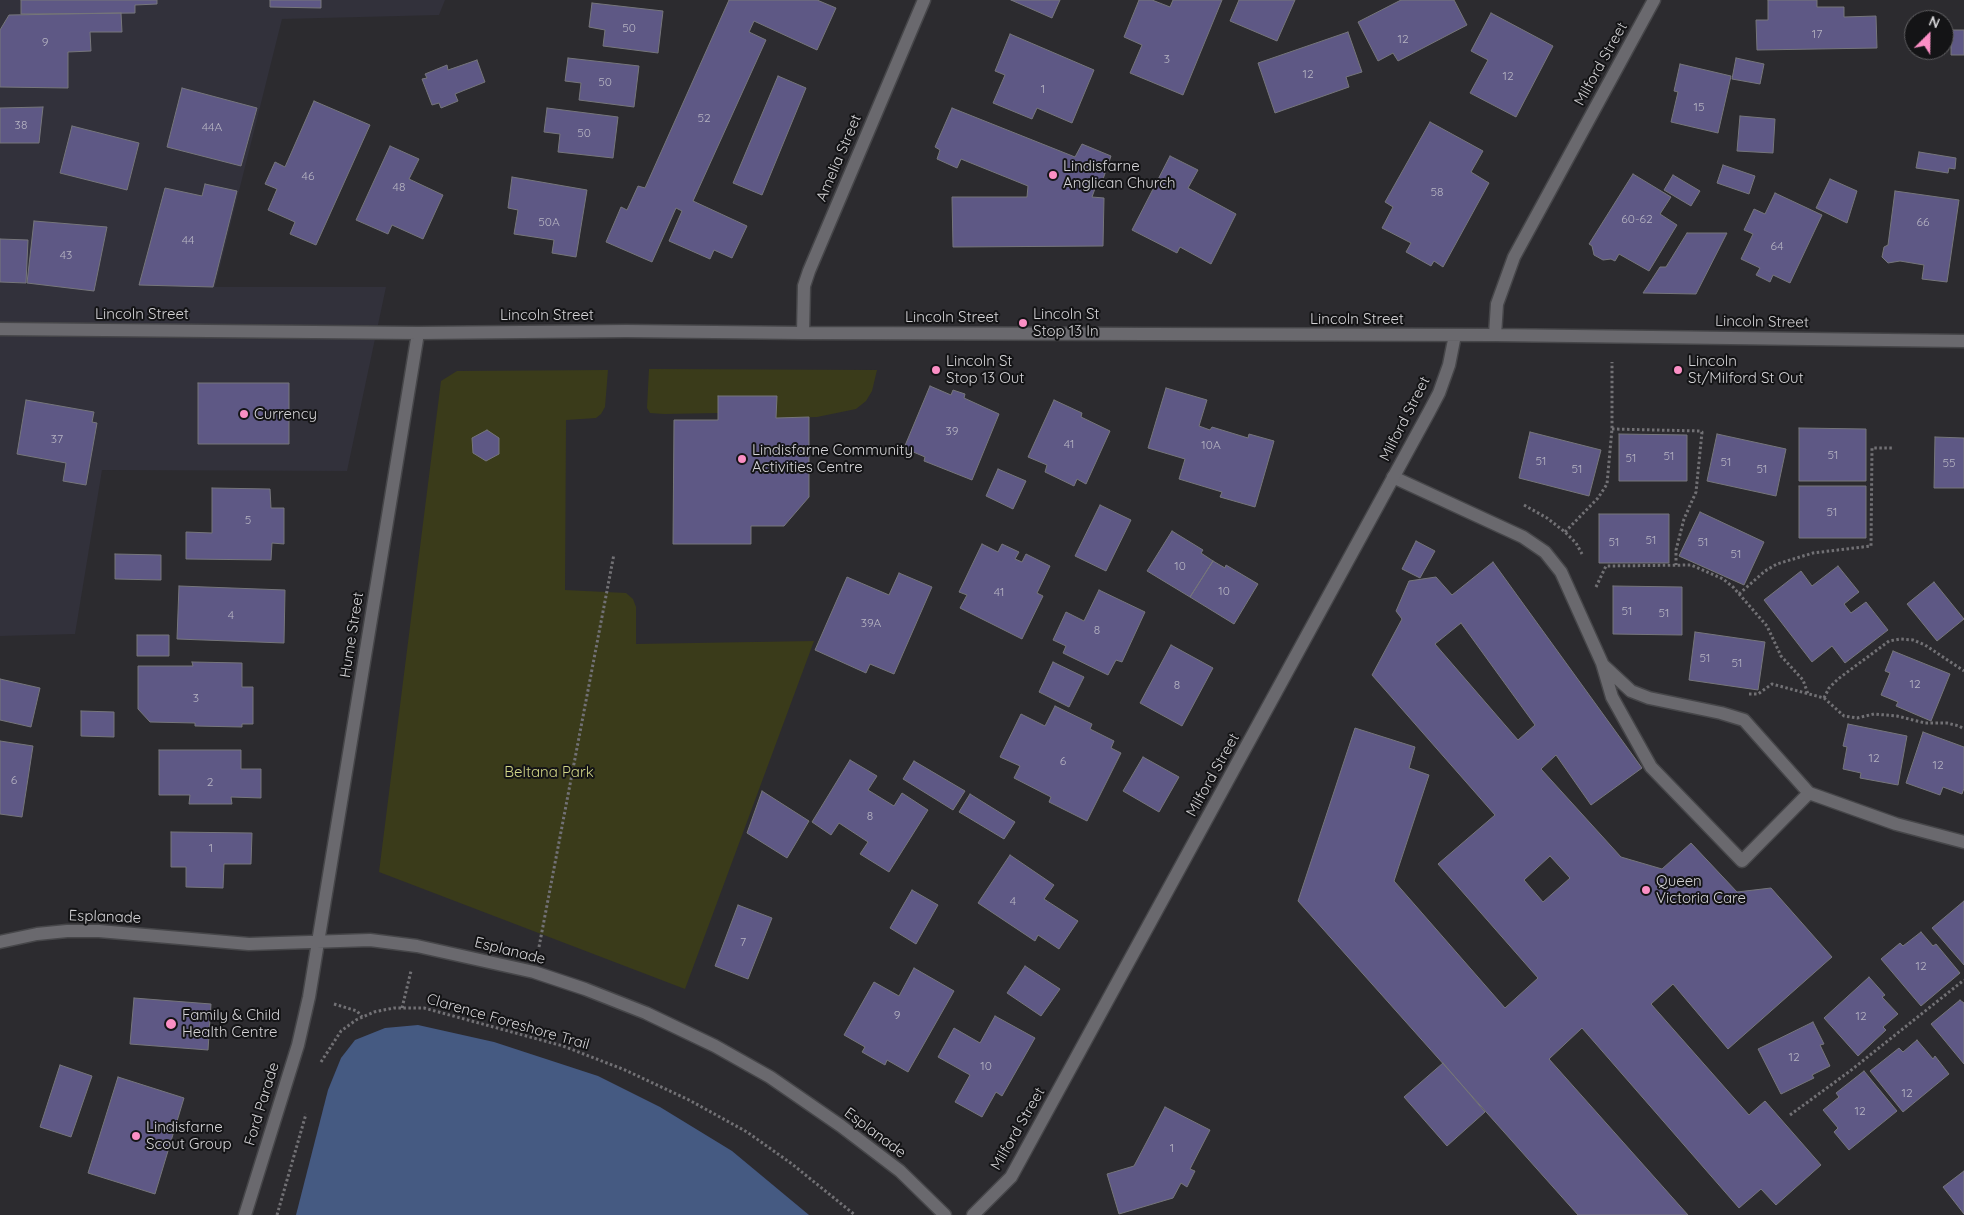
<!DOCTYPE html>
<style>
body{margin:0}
#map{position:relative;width:1964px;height:1215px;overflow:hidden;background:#2c2b2f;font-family:Quicksand,sans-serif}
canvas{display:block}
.north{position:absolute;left:1904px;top:10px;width:50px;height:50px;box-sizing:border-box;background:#141416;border:1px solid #616063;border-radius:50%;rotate:23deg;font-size:14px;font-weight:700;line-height:20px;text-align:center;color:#d4d3d6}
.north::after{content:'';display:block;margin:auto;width:18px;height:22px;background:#fb8fc5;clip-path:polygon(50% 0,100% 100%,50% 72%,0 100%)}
</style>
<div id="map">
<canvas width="1964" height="1215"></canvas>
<div class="north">N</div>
</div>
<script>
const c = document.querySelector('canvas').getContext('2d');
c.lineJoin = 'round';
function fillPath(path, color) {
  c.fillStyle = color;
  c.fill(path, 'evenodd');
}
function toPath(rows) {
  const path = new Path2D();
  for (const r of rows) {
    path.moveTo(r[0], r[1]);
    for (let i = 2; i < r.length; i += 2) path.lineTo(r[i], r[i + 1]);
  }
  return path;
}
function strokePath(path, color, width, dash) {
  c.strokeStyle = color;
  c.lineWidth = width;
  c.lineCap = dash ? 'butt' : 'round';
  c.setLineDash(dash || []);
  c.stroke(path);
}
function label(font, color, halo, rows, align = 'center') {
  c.font = font + ' Quicksand,sans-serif';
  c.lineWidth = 4;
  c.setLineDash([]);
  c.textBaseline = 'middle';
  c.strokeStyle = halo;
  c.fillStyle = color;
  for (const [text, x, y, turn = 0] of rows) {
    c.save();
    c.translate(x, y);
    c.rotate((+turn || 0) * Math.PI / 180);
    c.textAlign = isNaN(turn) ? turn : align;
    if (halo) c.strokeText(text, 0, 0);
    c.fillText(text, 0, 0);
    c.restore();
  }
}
fillPath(toPath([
 [0,0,445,0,439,15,282,19,215,287,386,287,347,471,102,470,75,634,0,636]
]), '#32313b');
fillPath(toPath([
 [649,369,877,370,872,391,866,401,856,409,817,417,776,418,776,396,718,396,718,413,664,414,650,413,647,408],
 [608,370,605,407,601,414,596,418,566,420,565,590,626,593,633,599,636,607,636,644,814,641,685,989,379,872,441,381,457,371]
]), '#3a3b1a');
fillPath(toPath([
 [418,1025,494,1042,598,1076,660,1107,732,1151,809,1215,296,1215,328,1090,341,1058,355,1040,385,1028]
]), '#455a82');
const building = toPath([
 [21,0,157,0,157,4,135,5,135,13,21,14,21,0],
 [270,0,321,0,321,8,270,7,270,0],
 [729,0,817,0,836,8,817,50,754,21,749,32,766,40,693,201,747,226,732,258,714,250,710,259,669,241,682,211,676,208,652,262,606,242,621,207,627,210,638,186,645,188,729,0],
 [1011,0,1060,0,1052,18,1011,0],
 [1139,0,1152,0,1170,7,1173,0,1222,0,1183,95,1130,73,1142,45,1124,37,1139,0],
 [1239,0,1295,0,1277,41,1230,21,1239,0],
 [1401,0,1454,0,1467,25,1398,61,1393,53,1378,61,1358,22,1401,0],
 [1768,0,1817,0,1817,7,1844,7,1844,17,1876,16,1877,48,1757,50,1756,20,1768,20,1768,0],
 [592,3,663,11,658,53,603,46,605,30,589,27,592,3],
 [121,13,122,32,90,32,91,51,68,52,68,88,0,87,0,30,9,15,121,13],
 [1491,13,1553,46,1516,117,1470,93,1488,60,1471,51,1491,13],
 [1951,30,1964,30,1964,55,1951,55,1951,30],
 [1348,32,1362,72,1346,77,1349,87,1275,113,1258,63,1348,32],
 [1010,34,1094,70,1072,123,1037,108,1032,119,993,103,1005,75,995,71,1010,34],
 [568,58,639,66,634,107,579,100,581,83,565,81,568,58],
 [1736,58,1764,64,1760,84,1732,79,1736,58],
 [477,60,485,82,455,94,458,101,441,108,439,103,432,105,422,79,427,78,425,74,447,65,448,70,477,60],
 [1680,64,1731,76,1718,133,1671,122,1678,92,1674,91,1680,64],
 [778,76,806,88,762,195,733,183,778,76],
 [182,88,257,108,241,166,167,147,182,88],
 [314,101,370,125,316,245,290,234,295,222,268,210,277,189,265,184,275,162,285,167,314,101],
 [43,107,39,143,0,143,0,108,43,107],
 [547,108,618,117,613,158,558,152,560,134,544,132,547,108],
 [952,108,1075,157,1082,144,1111,156,1101,185,1097,183,1092,197,1104,198,1103,246,953,247,952,197,1027,197,1028,186,961,159,957,168,937,159,940,150,935,147,952,108],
 [1740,116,1775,119,1773,153,1737,151,1740,116],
 [1430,122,1483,151,1471,172,1489,183,1443,267,1434,261,1431,266,1406,252,1411,243,1382,228,1393,207,1385,202,1430,122],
 [72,126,139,143,127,190,60,173,72,126],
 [390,146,419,159,409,179,443,195,423,239,392,225,388,234,356,220,390,146],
 [1919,152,1956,158,1955,169,1949,168,1948,173,1916,168,1919,152],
 [1170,156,1198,170,1188,188,1236,214,1211,264,1180,247,1177,253,1132,230,1170,156],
 [1723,165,1755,176,1749,194,1717,183,1723,165],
 [1633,174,1671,197,1660,214,1677,225,1649,271,1619,254,1615,261,1611,259,1603,260,1594,255,1592,246,1589,244,1633,174],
 [1673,175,1700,191,1691,206,1664,190,1673,175],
 [512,177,587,190,576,257,552,253,554,240,514,234,518,210,508,208,512,177],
 [1830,179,1857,191,1847,223,1816,208,1830,179],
 [205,184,237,191,213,287,139,285,165,188,202,196,205,184],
 [1895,191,1959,200,1947,282,1922,279,1924,265,1900,261,1888,263,1882,257,1884,247,1888,245,1895,191],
 [1775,193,1822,215,1790,283,1773,275,1770,282,1756,275,1760,268,1741,259,1753,234,1744,230,1754,209,1765,214,1775,193],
 [34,221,107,227,94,291,27,283,34,221],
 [1687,233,1727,233,1696,294,1643,293,1660,267,1666,267,1687,233],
 [0,239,28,240,26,283,0,282,0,239],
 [198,383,289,383,289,444,198,444,198,383],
 [930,386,951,395,953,390,965,394,964,398,999,414,972,480,924,461,925,457,904,448,930,386],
 [1166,388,1207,400,1199,426,1210,430,1212,427,1248,438,1249,434,1274,441,1255,507,1220,497,1222,492,1179,479,1185,459,1148,448,1166,388],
 [718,396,777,396,776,418,809,417,809,497,784,526,751,526,751,544,673,544,674,420,718,420,718,396],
 [26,400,94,412,92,422,97,423,86,485,63,481,66,463,17,454,26,400],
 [1054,400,1082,413,1081,417,1110,431,1086,484,1077,479,1074,486,1045,472,1047,465,1028,457,1054,400],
 [1799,428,1866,429,1866,481,1799,481,1799,428],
 [487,430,499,438,499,454,486,461,473,453,472,438,487,430],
 [1530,432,1601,450,1589,496,1519,478,1530,432],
 [1619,434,1687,435,1687,481,1619,481,1619,434],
 [1717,434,1786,449,1776,496,1707,481,1717,434],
 [1935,437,1964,438,1964,488,1934,488,1935,437],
 [998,469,1026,481,1013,509,986,496,998,469],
 [1799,486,1866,486,1866,538,1799,538,1799,486],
 [212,488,270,489,271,508,284,508,284,544,272,543,271,560,186,559,186,532,212,533,212,488],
 [1100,505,1131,520,1106,571,1075,556,1100,505],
 [1700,512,1764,542,1744,585,1679,556,1700,512],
 [1599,514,1669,514,1669,563,1599,563,1599,514],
 [1172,531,1203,550,1201,553,1213,561,1190,597,1147,571,1172,531],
 [1416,541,1435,551,1420,578,1402,569,1416,541],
 [982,544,998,552,1002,544,1019,552,1015,559,1022,562,1026,554,1050,566,1037,593,1043,596,1022,639,960,608,967,595,959,592,982,544],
 [115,554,161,555,161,580,115,579,115,554],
 [1213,561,1225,568,1226,565,1258,584,1234,624,1190,597,1213,561],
 [1493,562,1642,768,1591,805,1556,755,1541,769,1621,857,1662,869,1691,843,1737,892,1771,888,1832,957,1728,1049,1673,984,1651,1004,1749,1115,1765,1101,1821,1165,1776,1205,1761,1189,1739,1208,1582,1028,1549,1059,1688,1215,1578,1215,1298,901,1355,728,1415,747,1409,768,1429,775,1394,881,1505,1008,1538,978,1438,864,1495,815,1372,675,1402,619,1396,611,1409,581,1436,577,1452,595,1493,562],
 [1461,623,1535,725,1518,740,1435,644,1461,623],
 [1550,856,1570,878,1543,902,1524,880,1550,856],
 [1838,566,1859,592,1844,604,1851,613,1866,602,1888,630,1845,663,1832,646,1812,662,1764,600,1801,571,1812,586,1838,566],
 [899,573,932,587,894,674,870,664,866,673,815,650,847,577,889,595,899,573],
 [1934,582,1964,619,1937,641,1907,604,1934,582],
 [179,586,285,590,284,643,177,639,179,586],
 [1613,586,1682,587,1682,635,1613,634,1613,586],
 [1099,590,1145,612,1122,662,1116,660,1108,675,1063,653,1066,646,1053,640,1066,612,1084,621,1099,590],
 [1695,632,1765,642,1758,690,1689,680,1695,632],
 [137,635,169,635,169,656,137,656,137,635],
 [1171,645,1213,668,1182,726,1140,703,1171,645],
 [1893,651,1950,674,1931,721,1896,706,1898,702,1881,695,1890,673,1885,671,1893,651],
 [192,662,242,663,242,687,253,687,253,724,242,724,242,727,195,726,195,723,150,722,138,709,138,666,193,666,192,662],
 [1053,662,1084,677,1069,707,1039,692,1053,662],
 [0,679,40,688,31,727,0,720,0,679],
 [1055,706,1092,724,1090,729,1114,741,1111,748,1121,753,1087,821,1049,802,1051,797,1014,778,1020,766,1000,757,1021,714,1045,726,1055,706],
 [81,711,114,712,114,737,81,736,81,711],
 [1848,724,1907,736,1898,785,1860,778,1861,773,1843,769,1847,747,1843,746,1848,724],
 [1923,732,1964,747,1964,788,1962,794,1943,787,1940,795,1906,783,1923,732],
 [0,741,33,746,22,817,0,814,0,741],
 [159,750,241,750,241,769,261,769,261,798,231,797,232,804,189,804,190,795,159,795,159,750],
 [1143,757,1179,777,1159,812,1123,791,1143,757],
 [850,760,877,776,868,790,894,806,902,793,928,810,889,872,860,854,868,842,839,823,831,835,812,822,850,760],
 [914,761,965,791,953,810,903,779,914,761],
 [762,791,809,821,787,858,747,833,762,791],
 [970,794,1015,822,1004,839,959,812,970,794],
 [171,832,252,833,251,864,224,864,223,888,186,887,186,867,171,867,171,832],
 [1010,855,1054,885,1044,899,1078,921,1059,949,1038,935,1035,941,978,903,1010,855],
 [912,890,938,905,916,944,890,928,912,890],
 [1964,901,1964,965,1932,928,1964,901],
 [738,905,772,918,748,979,715,966,738,905],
 [1921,932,1933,946,1936,944,1960,973,1921,1006,1881,959,1900,943,1903,946,1921,932],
 [1025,966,1060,989,1041,1016,1007,993,1025,966],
 [914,968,954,991,908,1072,887,1060,885,1065,862,1052,865,1047,844,1035,874,982,899,996,914,968],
 [1869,977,1885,995,1882,997,1898,1014,1883,1027,1886,1030,1858,1056,1824,1018,1869,977],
 [134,998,211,1004,208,1050,130,1044,134,998],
 [1960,1000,1964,1003,1964,1064,1931,1024,1960,1000],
 [995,1016,1035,1038,1002,1096,996,1092,982,1117,955,1102,970,1075,938,1057,954,1028,980,1043,995,1016],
 [1813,1022,1824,1044,1820,1045,1830,1066,1812,1075,1814,1078,1781,1094,1758,1049,1813,1022],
 [1917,1040,1933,1059,1935,1056,1949,1074,1903,1112,1870,1071,1899,1048,1903,1052,1917,1040],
 [1443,1063,1485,1112,1447,1146,1404,1097,1443,1063],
 [60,1065,92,1076,71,1137,40,1127,60,1065],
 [1864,1071,1897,1111,1849,1150,1834,1132,1838,1128,1823,1110,1839,1097,1836,1093,1864,1071],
 [118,1077,184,1098,155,1194,88,1173,118,1077],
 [1165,1107,1210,1130,1190,1169,1195,1171,1187,1187,1181,1183,1173,1198,1119,1214,1107,1174,1134,1166,1165,1107],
 [1964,1171,1964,1214,1943,1187,1964,1171]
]);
fillPath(building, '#5e5885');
strokePath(building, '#76767b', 1);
const service = toPath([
 [1393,477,1523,537,1545,552,1561,572,1602,663,1612,697,1651,767,1742,861,1809,793],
 [1603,665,1631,691,1649,698,1721,713,1744,720,1809,793,1896,824,1964,842]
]);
const minor = toPath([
 [0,329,418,333,626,331,803,333,1495,335,1964,341],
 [803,333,804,286,809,271,924,0],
 [1495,335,1497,304,1514,257,1654,0],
 [0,942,37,934,67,931,99,931,249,944,370,940,417,946,534,972,585,989,646,1013,715,1046,770,1077,841,1126,900,1171,945,1215],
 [245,1215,298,1045,309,997,418,333],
 [973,1215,1011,1177,1429,412,1439,393,1449,365,1455,335]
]);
strokePath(service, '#464649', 15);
strokePath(minor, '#464649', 15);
strokePath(toPath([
 [1612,429,1700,431,1702,432,1696,492,1684,519,1676,550,1676,565],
 [1524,505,1547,518,1565,532,1576,543,1582,554],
 [1565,532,1598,498,1607,484,1612,429,1612,362],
 [1596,587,1606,566,1691,565,1723,579,1733,587,1767,626,1781,656,1803,680,1808,694],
 [1739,594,1765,571,1777,564,1813,553,1871,546,1872,448,1894,448],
 [1749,694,1758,694,1772,684,1824,698,1844,716,1857,718,1874,714,1897,716,1925,723,1947,723,1959,726,1964,729],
 [1824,698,1829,688,1838,679,1889,641,1900,639,1913,640,1925,645,1964,671],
 [539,947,614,554],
 [334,1004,357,1011,362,1017],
 [402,1008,411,971],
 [321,1062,341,1031,356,1020,374,1012,394,1008,424,1008,563,1046,625,1070,689,1100,747,1132,792,1164,855,1215],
 [1790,1115,1850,1071,1964,980],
 [277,1215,306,1114]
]), '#727175', 3, [2.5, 2.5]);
strokePath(service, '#6a696e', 12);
strokePath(minor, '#6a696e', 12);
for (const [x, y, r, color] of [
 [1053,175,5,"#fb8fc5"],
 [1023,323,5,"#fb8fc5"],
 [936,370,5,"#fb8fc5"],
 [1678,370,5,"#fb8fc5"],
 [244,414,5,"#fb8fc5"],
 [742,459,5,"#fb8fc5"],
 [1646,890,5,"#fb8fc5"],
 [171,1024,6,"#fb8fc5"],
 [136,1136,5,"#fb8fc5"]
]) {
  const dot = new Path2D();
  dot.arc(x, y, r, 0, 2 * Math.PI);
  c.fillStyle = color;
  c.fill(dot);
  strokePath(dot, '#141416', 2);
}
label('12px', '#b6b4c2', null, [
 ["50",629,28],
 ["17",1817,34],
 ["12",1403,39],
 ["9",45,42],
 ["3",1167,59],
 ["12",1308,74],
 ["12",1508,76],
 ["50",605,82],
 ["1",1043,89],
 ["15",1699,107],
 ["52",704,118],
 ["38",21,125],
 ["44A",212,127],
 ["50",584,133],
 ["46",308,176],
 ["48",399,187],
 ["58",1437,192],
 ["60-62",1637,219],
 ["50A",549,222],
 ["66",1923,222],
 ["44",188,240],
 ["64",1777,246],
 ["43",66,255],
 ["39",952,431],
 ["37",57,439],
 ["41",1069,444],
 ["10A",1211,445],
 ["51",1833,455],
 ["51",1669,456],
 ["51",1631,458],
 ["51",1541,461],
 ["51",1726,462],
 ["55",1949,463],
 ["51",1577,469],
 ["51",1762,469],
 ["51",1832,512],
 ["5",248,520],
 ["51",1651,540],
 ["51",1614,542],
 ["51",1703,542],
 ["51",1736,554],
 ["10",1180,566],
 ["10",1224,591],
 ["41",999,592],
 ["51",1627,611],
 ["51",1664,613],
 ["4",231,615],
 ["39A",871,623],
 ["8",1097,630],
 ["51",1705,658],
 ["51",1737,663],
 ["12",1915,684],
 ["8",1177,685],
 ["3",196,698],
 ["12",1874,758],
 ["6",1063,761],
 ["12",1938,765],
 ["6",14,780],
 ["2",210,782],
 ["8",870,816],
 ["1",211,848],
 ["4",1013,901],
 ["7",743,942],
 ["12",1921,966],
 ["9",897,1015],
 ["12",1861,1016],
 ["12",1794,1057],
 ["10",986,1066],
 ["12",1907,1093],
 ["12",1860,1111],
 ["1",1172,1148]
]);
label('15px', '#d4d3d6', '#141416', [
 ["Milford Street",1601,64,-61],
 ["Amelia Street",839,158,-67],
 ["Lincoln Street",142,314],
 ["Lincoln Street",547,315],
 ["Lincoln Street",952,317],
 ["Lincoln Street",1357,319],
 ["Lincoln Street",1762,322,1],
 ["Milford Street",1405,419,-63],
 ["Hume Street",352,635,-81],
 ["Milford Street",1213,775,-61],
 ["Esplanade",105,917,2],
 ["Esplanade",510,951,14],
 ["Clarence Foreshore Trail",508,1022,16],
 ["Ford Parade",262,1104,-73],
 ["Milford Street",1018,1129,-60],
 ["Esplanade",875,1133,37]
]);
label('15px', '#d4d3d6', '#141416', [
 ["Lindisfarne",1063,166],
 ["Anglican Church",1063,183],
 ["Lincoln St",1033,314],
 ["Stop 13 In",1033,331],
 ["Lincoln St",946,361],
 ["Stop 13 Out",946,378],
 ["Lincoln",1688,361],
 ["St/Milford St Out",1688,378],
 ["Currency",254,414],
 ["Lindisfarne Community",752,450],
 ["Activities Centre",752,467],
 ["Queen",1656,881],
 ["Victoria Care",1656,898],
 ["Family & Child",182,1015],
 ["Health Centre",182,1032],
 ["Lindisfarne",146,1127],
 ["Scout Group",146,1144]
], 'left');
label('15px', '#d3d788', '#141416', [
 ["Beltana Park",549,772]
]);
</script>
